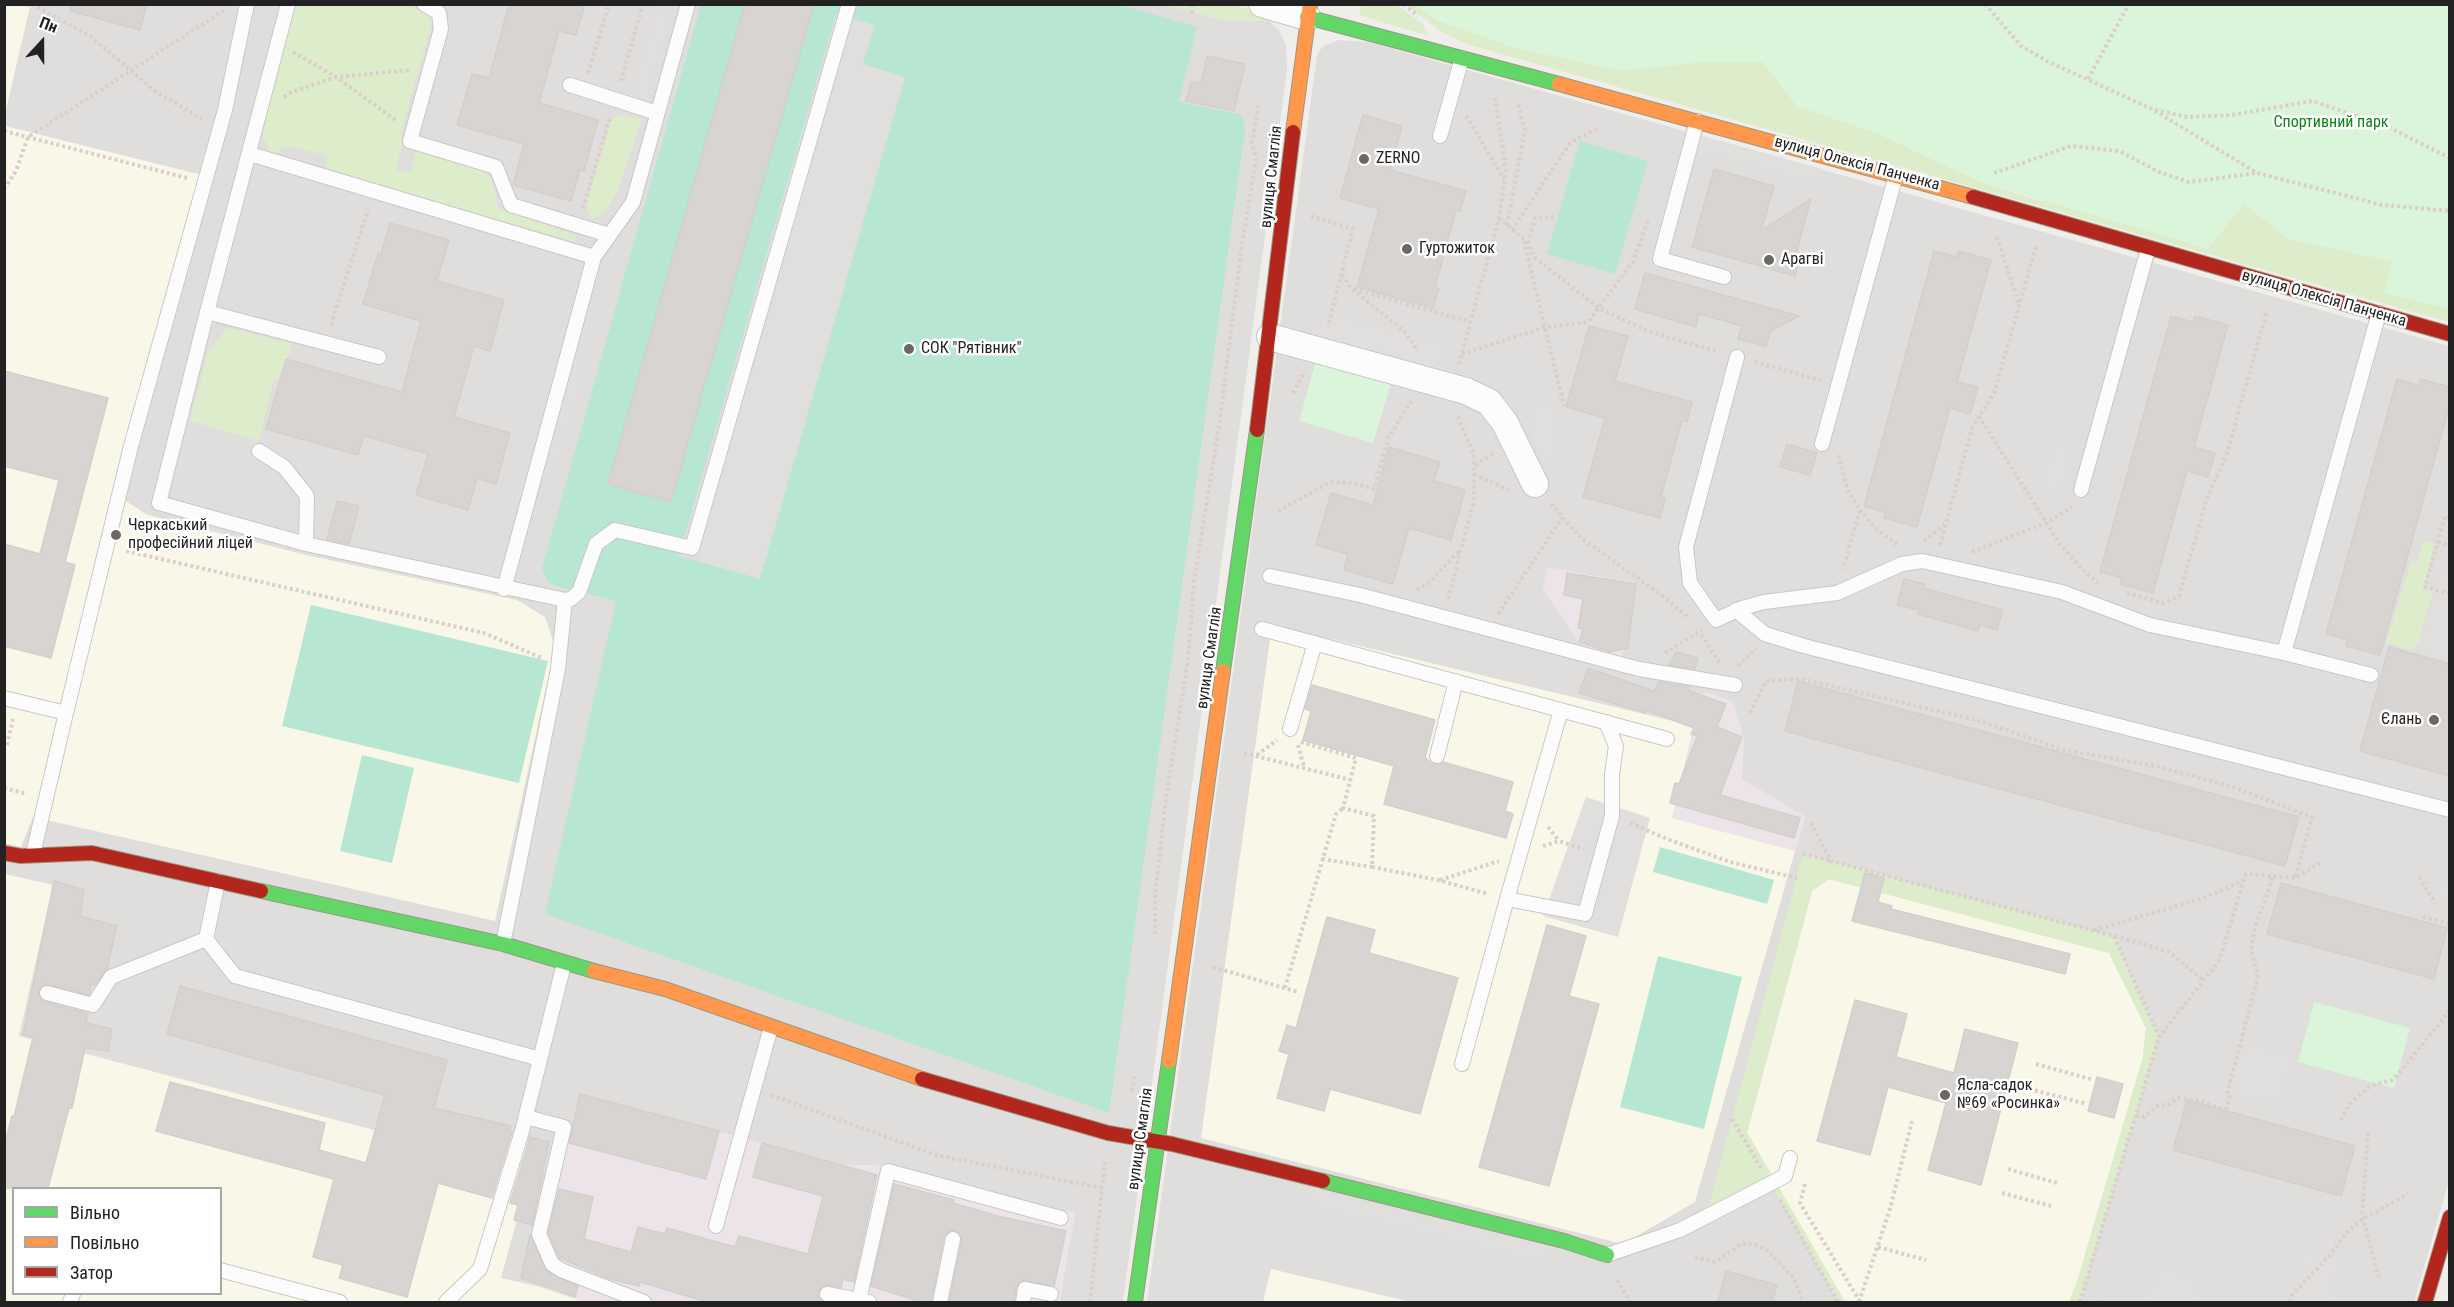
<!DOCTYPE html>
<meta charset="utf-8">
<style>
body{margin:0}
#map{position:relative;width:2454px;height:1307px;overflow:hidden;background:#f0eeeb;font-family:"Roboto Condensed",sans-serif}
canvas{display:block}
.frame{position:absolute;inset:0;border:6px solid #222;pointer-events:none}
.legend{position:absolute;left:12px;top:1187px;width:210px;height:108px;box-sizing:border-box;background:#fff;border:2px solid #a7a7a7;margin:0;padding:8px 10px;list-style:none;font-size:18px;color:#222}
.legend li{display:flex;align-items:center;gap:12px;height:30px}
.legend b{width:30px;border:2px solid #a7a7a7}
.north{position:absolute;left:12px;top:12px;width:60px;height:60px;-webkit-text-stroke:4px #fff;paint-order:stroke;rotate:21deg;font-size:16px;font-weight:700;line-height:24px;text-align:center;color:#222}
.north::after{content:'';display:block;margin:auto;width:21px;height:27px;background:#222;clip-path:polygon(50% 0,100% 100%,50% 72%,0 100%)}
</style>
<div id="map">
<canvas width="2454" height="1307"></canvas>
<div class="frame"></div>
<ul class="legend">
<li><b style="height:8px;background:#63d668"></b>Вільно</li>
<li><b style="height:8px;background:#ff974d"></b>Повільно</li>
<li><b style="height:8px;background:#b3261e"></b>Затор</li>
</ul>
<div class="north">Пн</div>
</div>
<script>
const c = document.querySelector('canvas').getContext('2d');
c.lineJoin = 'round';
function fillPath(path, color) {
  c.fillStyle = color;
  c.fill(path, 'evenodd');
}
function toPath(rows) {
  const path = new Path2D();
  for (const r of rows) {
    path.moveTo(r[0], r[1]);
    for (let i = 2; i < r.length; i += 2) path.lineTo(r[i], r[i + 1]);
  }
  return path;
}
function strokePath(path, color, width, dash) {
  c.strokeStyle = color;
  c.lineWidth = width;
  c.lineCap = dash ? 'butt' : 'round';
  c.setLineDash(dash || []);
  c.stroke(path);
}
function label(font, color, halo, rows, align = 'center') {
  c.font = font + ' "Roboto Condensed",sans-serif';
  c.lineWidth = 5;
  c.setLineDash([]);
  c.textBaseline = 'middle';
  c.strokeStyle = halo;
  c.fillStyle = color;
  for (const [text, x, y, turn = 0] of rows) {
    c.save();
    c.translate(x, y);
    c.rotate((+turn || 0) * Math.PI / 180);
    c.textAlign = isNaN(turn) ? turn : align;
    if (halo) c.strokeText(text, 0, 0);
    c.fillText(text, 0, 0);
    c.restore();
  }
}
fillPath(toPath([
 [1231,4,1265,17,1278,29,1286,45,1287,70,1123,1302,5,1302,5,5],
 [14,1188,220,1188,220,1294,14,1294],
 [1339,40,1368,42,2449,346,2450,1177,2414,1302,1147,1302,1317,56,1322,47]
]), '#dfdedc');
fillPath(toPath([
 [1547,567,1636,583,1621,660,1580,644,1543,590],
 [1704,691,1733,701,1744,739,1742,779,1806,817,1795,851,1672,818],
 [580,1094,844,1165,877,1165,1075,1213,1060,1302,583,1302,540,1287,545,1231]
]), '#ede4e9');
fillPath(toPath([
 [5,4,30,7,5,114,4,5],
 [5,126,202,175,124,500,148,515,306,555,517,600,545,617,555,647,495,921,33,817,21,847,5,843],
 [1272,625,1694,726,1672,818,1795,851,1695,1202,1623,1244,1201,1138],
 [5,874,53,885,19,1036,389,1134,395,1108,538,1143,501,1278,540,1287,583,1302,5,1302],
 [14,1188,220,1188,220,1294,14,1294],
 [1829,879,2109,953,2146,1028,2143,1057,2078,1279,2069,1302,1845,1302,1747,1133,1812,891],
 [1271,1269,1335,1284,1411,1302,1263,1302]
]), '#f8f7e8');
fillPath(toPath([
 [403,4,426,12,431,19,431,25,401,132,402,145,396,170,410,173,417,149,481,169,492,179,498,208,576,236,575,242,324,170,327,156,290,146,282,148,273,155,270,151,263,137,263,129,294,5],
 [1166,5,1235,5,1259,13,1268,21,1225,21],
 [1362,5,1397,5,1422,23,1428,36,1359,15],
 [1407,5,1415,5,1437,20,1519,49,1703,62,1763,62,1797,106,1879,134,1981,182,2040,201,2243,203,2289,239,2392,261,2385,293,2449,308,2449,322,1466,44,1440,31],
 [620,115,642,119,618,191,603,214,593,219,587,211,588,200,611,121,615,115],
 [227,328,292,344,281,379,274,378,259,441,190,421,208,352],
 [2424,540,2435,544,2423,588,2433,591,2418,644,2416,644,2414,650,2386,643,2411,562,2417,563],
 [1803,854,2114,936,2159,1037,2080,1302,2069,1302,2078,1279,2143,1057,2146,1028,2109,953,1829,879,1812,891,1747,1132,1845,1302,1838,1302,1771,1183,1706,1217]
]), '#ddeccb');
fillPath(toPath([
 [1415,5,2449,5,2449,308,2384,293,2392,261,2289,239,2244,204,2208,249,1981,182,1879,134,1797,106,1763,62,1703,62,1622,71,1519,49,1437,20],
 [1316,361,1391,383,1373,443,1299,421],
 [2314,1002,2410,1028,2394,1088,2298,1062]
]), '#daf5da');
fillPath(toPath([
 [1117,4,1197,27,1179,102,1242,115,1245,129,1109,1113,545,914,616,601,549,584,542,568,701,5],
 [1580,141,1648,161,1615,274,1547,254],
 [311,605,548,661,519,783,282,726],
 [362,755,414,768,392,863,340,851],
 [1660,847,1774,880,1767,904,1653,872],
 [1658,956,1742,977,1704,1129,1620,1107]
]), '#b7e6d2');
fillPath(toPath([
 [657,5,674,5,642,117,635,84],
 [836,14,875,25,863,64,905,77,760,579,679,556],
 [1699,135,1823,169,1819,185,1695,151],
 [1334,315,1452,346,1443,374,1319,339,1311,329],
 [572,356,586,365,558,464,540,467],
 [1531,398,1553,405,1558,429,1551,463,1535,473],
 [2053,443,2074,446,2060,494,2040,488],
 [2446,547,2450,548,2449,660,2417,651],
 [1586,797,1650,818,1618,937,1543,916],
 [2449,846,2449,904,2435,901],
 [2238,1040,2293,1055,2279,1106,2224,1091],
 [1293,1184,1552,1248,1548,1266,1318,1209],
 [2301,1251,2341,1261,2330,1302,2288,1302],
 [2158,1265,2203,1279,2195,1302,2147,1302]
]), '#e0dfde');
const building = toPath([
 [71,4,147,4,140,30,70,11,71,4],
 [509,4,585,4,576,35,559,31,539,103,598,120,584,171,580,170,571,201,513,185,524,144,457,125,472,74,489,78,509,4],
 [745,4,814,4,671,502,608,484,745,4],
 [1207,56,1245,64,1234,111,1186,101,1191,82,1201,83,1207,56],
 [1363,115,1402,126,1390,170,1466,191,1460,211,1456,210,1435,287,1439,289,1433,308,1357,287,1379,209,1340,198,1363,115],
 [1714,169,1774,186,1761,231,1811,199,1797,250,1800,257,1795,276,1692,247,1714,169],
 [390,223,449,240,437,281,504,300,490,351,474,346,454,417,510,433,496,484,477,479,468,510,416,495,428,454,364,436,358,455,266,429,286,359,402,392,421,321,363,304,378,253,381,254,390,223],
 [1934,251,1957,257,1959,251,1991,260,1957,382,1978,387,1970,414,1950,408,1917,527,1884,518,1886,513,1864,506,1934,251],
 [1645,273,1799,316,1771,331,1766,346,1738,339,1742,326,1699,314,1696,327,1635,309,1645,273],
 [2171,316,2193,322,2195,316,2228,325,2194,447,2215,453,2208,477,2187,471,2153,593,2120,584,2122,578,2100,572,2171,316],
 [1589,326,1628,336,1615,381,1692,402,1687,422,1682,420,1661,497,1665,498,1660,518,1583,497,1605,418,1566,407,1589,326],
 [4,371,108,398,65,562,75,565,51,658,4,646,4,544,40,554,59,480,4,466,4,371],
 [2397,379,2419,385,2421,379,2450,387,2450,404,2380,655,2346,646,2348,640,2326,634,2397,379],
 [1787,444,1817,453,1810,475,1780,467,1787,444],
 [1389,447,1440,462,1434,481,1465,490,1451,540,1409,528,1393,584,1344,570,1348,554,1316,545,1331,493,1373,505,1389,447],
 [337,501,359,506,349,544,327,539,337,501],
 [1567,573,1636,584,1628,648,1610,652,1579,642,1583,629,1578,628,1583,599,1564,595,1567,573],
 [1904,579,1924,584,1923,588,2003,610,1997,630,1980,625,1978,631,1918,614,1919,610,1897,605,1904,579],
 [2389,647,2450,664,2450,776,2360,751,2389,647],
 [1676,652,1698,658,1695,669,1669,665,1676,652],
 [1588,668,1654,691,1659,682,1690,687,1689,691,1726,704,1717,727,1742,737,1720,795,1800,818,1794,838,1670,803,1675,783,1679,784,1697,736,1691,734,1694,728,1646,710,1646,713,1579,693,1588,668],
 [1798,681,2299,817,2285,866,1785,731,1798,681],
 [1312,685,1435,720,1425,757,1431,763,1439,765,1443,762,1513,782,1505,811,1513,814,1506,838,1384,804,1394,766,1303,740,1311,711,1305,709,1312,685],
 [1865,873,1884,878,1878,902,1892,906,1891,909,2070,954,2065,974,1852,921,1865,873],
 [54,881,84,890,80,916,117,926,107,969,95,985,91,984,89,995,45,984,39,990,39,996,45,1002,87,1013,86,1023,112,1029,108,1051,85,1048,72,1108,69,1108,48,1188,4,1188,4,1146,12,1116,14,1117,33,1037,23,1035,54,881],
 [2281,883,2447,928,2434,979,2267,934,2281,883],
 [1327,917,1375,930,1369,953,1458,978,1420,1114,1330,1089,1324,1111,1277,1098,1289,1054,1279,1051,1287,1025,1296,1028,1327,917],
 [1547,925,1586,936,1569,996,1599,1004,1549,1186,1479,1167,1547,925],
 [180,986,447,1060,434,1108,511,1126,509,1131,512,1132,492,1198,438,1183,407,1297,339,1278,343,1265,313,1257,334,1179,156,1131,170,1082,325,1123,319,1150,366,1163,385,1095,167,1034,180,986],
 [1855,1000,1907,1014,1896,1057,1954,1073,1965,1029,2018,1043,1981,1185,1928,1170,1946,1103,1888,1087,1870,1155,1817,1141,1855,1000],
 [2097,1077,2123,1084,2114,1118,2088,1111,2097,1077],
 [580,1094,719,1131,706,1179,569,1143,580,1094],
 [2187,1100,2355,1146,2341,1196,2173,1150,2187,1100],
 [530,1137,549,1142,532,1225,514,1220,518,1205,510,1203,530,1137],
 [762,1143,877,1175,854,1282,843,1279,841,1288,828,1285,821,1288,818,1296,824,1302,707,1302,640,1282,639,1286,610,1279,559,1258,548,1233,559,1189,593,1197,584,1239,631,1252,638,1227,665,1234,667,1228,735,1247,739,1236,808,1254,823,1196,753,1177,762,1143],
 [894,1184,954,1200,953,1203,998,1216,1066,1231,1054,1286,1023,1280,1016,1287,1014,1302,949,1302,962,1240,959,1233,954,1230,947,1233,944,1237,931,1302,921,1302,871,1286,894,1184],
 [530,1235,547,1271,578,1286,575,1297,521,1278,530,1235],
 [1726,1271,1777,1285,1772,1302,1718,1302,1726,1271]
]);
fillPath(building, '#d7d4d2');
strokePath(building, '#d3d0cc', 1.5);
const lane = toPath([
 [288,4,207,312,379,357],
 [424,4,439,13,441,29,410,141,496,167,511,205,609,235],
 [570,85,657,113],
 [1697,121,1660,259,1724,277],
 [1440,136,1462,58],
 [250,154,594,257],
 [207,312,159,503,306,544,565,600,571,599,579,592,596,544,615,530,692,548,849,4],
 [1737,357,1686,547,1690,583,1716,620,1742,608,1764,602,1837,593,1902,564,1922,561,2062,592,2150,625,2284,653,2379,313],
 [1822,444,1896,175],
 [259,451,284,467,307,496,306,544],
 [2081,490,2148,249],
 [1270,576,1360,595,1639,669,1735,685],
 [504,589,594,257,633,202,688,4],
 [1736,610,1765,634,1804,646,2450,810],
 [1262,629,1667,739],
 [2284,653,2371,675],
 [4,698,66,713,131,446,225,110,247,4],
 [1290,729,1315,643],
 [1437,756,1456,681],
 [33,854,66,713],
 [218,881,206,939,235,976,540,1059],
 [1507,899,1561,710],
 [503,944,558,669,565,600],
 [47,993,93,1005,111,977,206,939],
 [1462,1064,1507,899,1585,914,1612,816,1612,774,1616,746,1606,722],
 [526,1117,564,1127,539,1234,552,1264,561,1270,644,1302],
 [716,1226,771,1027],
 [1607,1255,1680,1230,1785,1176,1790,1158],
 [220,1270,340,1302],
 [827,1294,869,1302],
 [859,1300,888,1171,1061,1218],
 [70,1302,73,1294],
 [446,1302,480,1269,522,1131,564,964],
 [940,1302,953,1239],
 [1023,1302,1025,1289,1051,1294]
]);
const street = toPath([
 [1262,4,1307,17],
 [1270,337,1466,391,1489,402,1505,423,1535,484]
]);
const fast = toPath([
 [1307,17,1559,84],
 [1223,671,1257,430],
 [261,891,503,944,594,971],
 [1323,1181,1564,1241,1607,1255],
 [1135,1302,1169,1061]
]);
const slow = toPath([
 [1559,84,1973,197],
 [1293,132,1310,4],
 [594,971,665,989,922,1079],
 [1169,1061,1223,671]
]);
const jam = toPath([
 [1973,197,2450,334],
 [1257,430,1293,132],
 [4,853,21,856,92,853,261,891],
 [922,1079,1108,1133,1172,1144,1323,1181],
 [2425,1302,2450,1217]
]);
strokePath(lane, '#c9c8c7', 16);
strokePath(street, '#c9c8c7', 28);
strokePath(fast, '#999a82', 16);
strokePath(slow, '#999a82', 16);
strokePath(jam, '#999a82', 16);
strokePath(toPath([
 [32,4,90,36,155,91,202,119],
 [1404,4,1418,16],
 [1985,4,2021,46,2049,62,2152,109,2257,173,2382,205,2450,211],
 [1192,13,1192,4],
 [293,52,336,77,397,121],
 [588,73,609,4],
 [2088,79,2129,4],
 [621,81,643,4],
 [284,97,292,92,336,77,410,70],
 [2155,110,2187,117,2232,115,2312,101,2386,126,2450,158],
 [1466,116,1504,179],
 [4,131,187,178],
 [1994,173,2071,146,2119,151,2159,172,2189,182,2257,173],
 [4,189,16,171,28,137,226,9],
 [583,208,610,117],
 [1311,216,1353,229,1328,326],
 [1499,218,1528,243,1534,257,1599,308,1647,331,1719,352],
 [1507,225,1525,130,1518,104],
 [1512,230,1570,143,1599,127],
 [1997,237,2019,305],
 [1524,241,1564,406],
 [1528,243,1535,218,1557,217],
 [1342,275,1351,288,1406,333,1417,350],
 [1354,289,1470,322],
 [331,325,368,209],
 [1462,354,1546,327,1588,322,1633,262,1648,220],
 [1755,362,1820,380],
 [1459,364,1499,218,1506,170,1495,98],
 [1293,393,1305,371],
 [1979,416,2059,543,2082,569,2098,583],
 [1839,455,1847,489,1860,510,1843,569],
 [1475,465,1494,453],
 [1474,474,1508,490],
 [1551,504,1581,538,1660,594,1688,617],
 [1860,510,1875,528,1899,546],
 [1278,511,1331,482,1351,483,1374,489,1388,438,1412,400],
 [2450,517,2445,516,2425,587,2450,594],
 [1924,541,1946,523],
 [2438,542,2450,546],
 [1940,545,1972,428,1994,393,2036,247],
 [126,551,484,633,542,658],
 [1972,552,2046,523,2072,507],
 [1417,590,1430,582,1459,551],
 [2127,593,2162,603,2179,596,2208,495,2226,457,2267,310],
 [1448,599,1474,500,1474,455,1457,415],
 [1498,614,1562,518],
 [1701,635,1720,663],
 [1665,653,1702,630],
 [1738,666,1756,649],
 [1750,713,1766,681,1801,679,1977,720,2064,750,2155,766,2230,786,2312,817,2295,878],
 [1301,742,1356,758,1343,808,1374,816,1372,867,1438,880,1488,894],
 [7,745,13,719],
 [1298,745,1304,767],
 [1244,753,1351,780],
 [1257,755,1277,740],
 [4,788,27,794],
 [1630,823,1667,839,1730,862,1797,878],
 [1811,823,1831,861,2114,936,2159,1037],
 [1548,827,1559,841],
 [1543,846,1559,841,1584,849],
 [1803,854,1831,861],
 [1322,859,1372,867],
 [2419,877,2435,903],
 [1440,880,1499,861],
 [2423,917,2450,924],
 [2094,930,2204,898,2244,880],
 [1155,934,1155,895,1166,798,1188,660,1194,582,1219,426,1241,251,1256,160,1252,142,1259,104],
 [2115,936,2169,952,2203,980],
 [1213,967,1298,992],
 [1285,988,1336,814,1343,808],
 [2036,1064,2094,1080],
 [2029,1089,2087,1104],
 [1132,1091,1135,1075],
 [2227,1094,2258,977,2251,949,2257,919,2264,905,2273,874],
 [771,1095,936,1155,1102,1188],
 [2136,1116,2144,1117,2157,1106,2168,1105,2178,1098,2204,1102,2226,1111],
 [2225,1116,2230,1095],
 [1732,1119,1761,1168],
 [2341,1120,2349,1105,2370,1086,2392,1080,2402,1070,2450,1010],
 [2368,1133,2362,1215,2379,1278],
 [2008,1169,2057,1183],
 [1805,1184,1800,1203,1859,1300],
 [2002,1193,2051,1206],
 [1780,1200,1838,1302],
 [1878,1247,1926,1260],
 [1695,1257,1715,1262,1741,1244,1754,1244,1767,1250,1793,1277,1803,1302],
 [1617,1280,1630,1302],
 [1090,1302,1105,1160],
 [1859,1302,1890,1209,1912,1121],
 [2080,1302,2159,1037,2219,961,2246,874,2295,878,2322,862],
 [2101,1302,2102,1301],
 [2290,1302,2292,1295,2329,1256,2350,1229,2368,1216,2408,1194]
]), '#dccecd', 4, [3, 3]);
strokePath(lane, '#fdfcfc', 14);
strokePath(street, '#fdfcfc', 26);
strokePath(fast, '#63d668', 14);
strokePath(slow, '#ff974d', 14);
strokePath(jam, '#b3261e', 14);
for (const [x, y, r, color] of [
 [1364,159,6,"#6a6968"],
 [1407,249,6,"#6a6968"],
 [1769,260,6,"#6a6968"],
 [909,349,6,"#6a6968"],
 [116,535,6,"#6a6968"],
 [2434,720,6,"#6a6968"],
 [1945,1095,6,"#6a6968"]
]) {
  const dot = new Path2D();
  dot.arc(x, y, r, 0, 2 * Math.PI);
  c.fillStyle = color;
  c.fill(dot);
  strokePath(dot, '#fff', 2);
}
label('16px', '#0c8416', '#fff', [
 ["Спортивний парк",2331,123]
]);
label('16px', '#222', '#fff', [
 ["ZERNO",1376,159],
 ["Гуртожиток",1419,249],
 ["Арагві",1781,260],
 ["СОК \"Рятівник\"",921,349],
 ["Черкаський",128,526],
 ["професійний ліцей",128,544],
 ["Єлань",2422,720,"right"],
 ["Ясла-садок",1957,1086],
 ["№69 «Росинка»",1957,1104]
], 'left');
label('16px', '#222', '#fff', [
 ["вулиця Олексія Панченка",1857,164,15],
 ["вулиця Смаглія",1272,177,-84],
 ["вулиця Олексія Панченка",2324,299,16],
 ["вулиця Смаглія",1210,658,-82],
 ["вулиця Смаглія",1141,1139,-82]
]);
</script>
